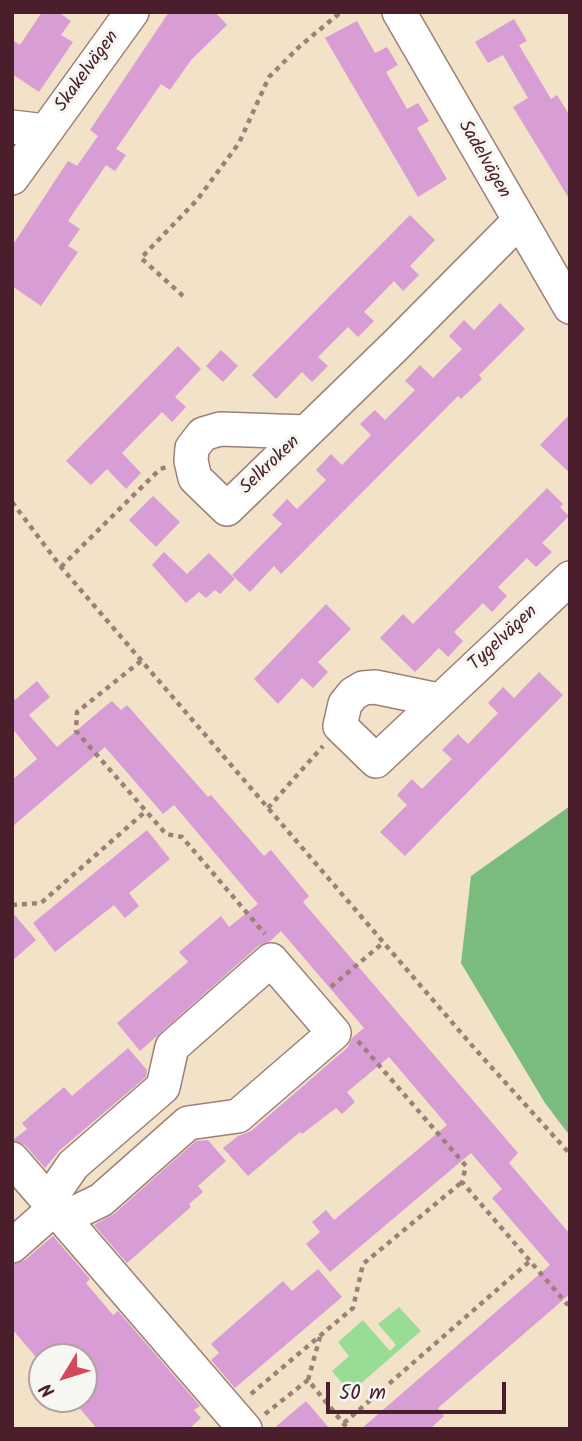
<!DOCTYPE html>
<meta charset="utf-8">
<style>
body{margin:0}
#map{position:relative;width:582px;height:1441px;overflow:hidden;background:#f1e2c8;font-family:Kalam,sans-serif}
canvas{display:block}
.frame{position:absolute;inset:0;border:14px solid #4a1f2b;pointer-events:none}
.north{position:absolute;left:28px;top:1343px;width:70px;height:70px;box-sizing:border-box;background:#f6f6f2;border:2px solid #b1a0a2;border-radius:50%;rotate:232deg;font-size:19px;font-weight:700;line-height:28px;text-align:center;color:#4a1f2b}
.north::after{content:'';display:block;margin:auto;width:24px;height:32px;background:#d1495b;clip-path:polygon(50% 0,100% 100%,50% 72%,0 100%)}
.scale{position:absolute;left:326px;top:1382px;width:180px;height:32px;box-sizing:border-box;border:4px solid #4a1f2b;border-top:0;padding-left:9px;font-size:21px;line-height:24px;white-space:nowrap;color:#4a1f2b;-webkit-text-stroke:5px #f6f6f2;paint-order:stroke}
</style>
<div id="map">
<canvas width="582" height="1441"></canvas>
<div class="frame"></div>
<div class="north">N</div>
<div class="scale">50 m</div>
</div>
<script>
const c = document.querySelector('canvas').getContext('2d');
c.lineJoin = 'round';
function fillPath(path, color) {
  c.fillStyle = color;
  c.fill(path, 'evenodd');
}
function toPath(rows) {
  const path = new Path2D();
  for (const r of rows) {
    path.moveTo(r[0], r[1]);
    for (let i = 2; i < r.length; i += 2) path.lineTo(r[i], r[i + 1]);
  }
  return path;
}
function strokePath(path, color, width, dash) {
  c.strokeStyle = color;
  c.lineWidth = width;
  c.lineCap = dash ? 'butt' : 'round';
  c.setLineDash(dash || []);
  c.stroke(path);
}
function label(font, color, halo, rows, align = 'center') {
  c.font = font + ' Kalam,sans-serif';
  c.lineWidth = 7;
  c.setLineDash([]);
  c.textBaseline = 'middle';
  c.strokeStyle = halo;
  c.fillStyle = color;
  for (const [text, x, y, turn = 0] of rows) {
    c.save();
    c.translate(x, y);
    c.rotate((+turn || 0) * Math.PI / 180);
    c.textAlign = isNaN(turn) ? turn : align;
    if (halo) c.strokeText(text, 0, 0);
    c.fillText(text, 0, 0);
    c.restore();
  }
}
fillPath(toPath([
 [399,1307,421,1331,350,1393,332,1371,349,1356,338,1342,363,1320,390,1351,396,1345,378,1324]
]), '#99dd95');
fillPath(toPath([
 [570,806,570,1136,545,1103,461,963,471,876]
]), '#7abc7e');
fillPath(toPath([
 [42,12,58,12,71,21,61,35,73,42,39,92,12,74,12,40,20,45],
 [169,12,215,12,227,25,191,60,170,90,161,84,116,149,126,155,115,171,106,165,68,221,80,229,68,246,78,252,41,306,12,286,12,246,68,161,77,166,98,136,90,130],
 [514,19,527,41,519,45,551,99,557,95,570,116,570,200,513,107,528,98,503,55,488,63,475,42],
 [357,21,375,53,387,47,398,65,386,72,407,109,418,103,429,121,417,128,447,179,418,197,325,38],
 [410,215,435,240,410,266,419,275,403,291,394,281,364,312,374,321,358,337,348,327,318,357,328,366,312,382,302,372,276,399,252,375],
 [500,303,525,329,479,375,482,379,461,399,458,396,281,574,274,566,250,592,232,575,282,524,272,515,287,499,297,509,326,480,316,470,331,454,342,465,371,435,360,424,375,410,385,420,415,390,405,381,420,365,433,378,462,349,449,336,464,320,474,330],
 [178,346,201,369,175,397,186,407,172,422,162,412,122,453,141,473,126,489,107,469,91,485,66,461],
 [221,350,238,366,223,382,206,366],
 [570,414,570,473,540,445],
 [547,488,563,504,560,507,569,516,542,543,552,552,536,567,527,558,498,587,507,596,492,612,483,603,454,632,463,641,448,657,439,648,415,672,380,638,403,614,413,624],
 [153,496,180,522,156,547,129,520],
 [164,552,187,574,209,553,235,579,220,594,215,590,206,598,199,592,186,603,152,565],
 [326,604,351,629,318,662,328,672,313,688,302,678,278,704,254,679],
 [539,672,563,695,405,856,380,832,407,805,397,795,412,779,422,789,452,759,442,750,458,734,468,744,498,713,488,703,503,687,514,698],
 [37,681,50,697,29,715,57,747,108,704,112,701,121,710,127,705,208,797,211,795,264,856,271,850,309,896,303,902,518,1153,509,1163,570,1234,570,1294,438,1408,444,1416,430,1429,361,1429,550,1265,492,1198,502,1189,471,1153,330,1272,306,1244,320,1232,312,1222,326,1210,334,1220,447,1125,389,1057,347,1092,355,1102,342,1114,336,1108,302,1134,300,1132,248,1176,223,1148,238,1136,251,1131,347,1048,352,1038,364,1028,281,931,270,941,258,946,140,1051,117,1023,188,962,179,952,221,916,229,927,258,904,174,805,163,814,105,747,12,827,12,780,37,759,12,728,12,696,15,700],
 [147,830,170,859,129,893,139,906,125,918,114,905,55,952,33,923],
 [12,912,36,940,12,961],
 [128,1048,147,1070,146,1077,60,1150,45,1168,26,1146,13,1140,27,1129,22,1123,64,1087,72,1096],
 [208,1140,226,1161,198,1186,203,1192,189,1204,191,1207,127,1263,94,1225,114,1214,196,1141],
 [53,1236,90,1279,86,1283,113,1315,118,1311,200,1406,194,1410,201,1418,189,1429,97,1429,72,1399,84,1399,84,1357,36,1357,12,1329,12,1265,25,1260],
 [318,1269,342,1297,235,1388,211,1360,219,1353,211,1344,283,1281,292,1291],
 [306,1401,330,1429,273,1429]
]), '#d99dd6');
const minor = toPath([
 [399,12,570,307],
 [12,127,45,131],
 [12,178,132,12],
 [306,432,220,429,203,434,192,448,191,461,195,478,227,509,396,345,518,222],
 [438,700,375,687,363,688,353,694,345,704,340,726,376,761,570,578],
 [12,1159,245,1429],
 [49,1200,73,1165,163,1087,172,1047,271,960,334,1033,238,1116,188,1123,101,1200,64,1218],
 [12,1246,55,1208]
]);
strokePath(minor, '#9e807a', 36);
strokePath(toPath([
 [183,296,141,258,197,200,239,143,269,77,300,46,341,12],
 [12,502,61,567,475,1049,570,1154],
 [61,567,160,469,167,467],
 [141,661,77,712,76,731,166,834,182,837,265,934],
 [268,808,323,746],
 [12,905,41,903,146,811],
 [331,987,384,942],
 [358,1041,466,1166,462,1182,567,1304,570,1304],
 [308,1380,320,1337],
 [251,1394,353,1308,363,1264,462,1182],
 [265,1414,308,1380,348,1429],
 [344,1423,530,1261]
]), '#9e807a', 4.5, [5, 5]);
strokePath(minor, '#fff', 33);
label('19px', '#4a1f2b', '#f6f6f2', [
 ["Skakelvägen",88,72,-54],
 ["Sadelvägen",483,160,60],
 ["Selkroken",271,466,-44],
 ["Tygelvägen",504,639,-43]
]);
</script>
